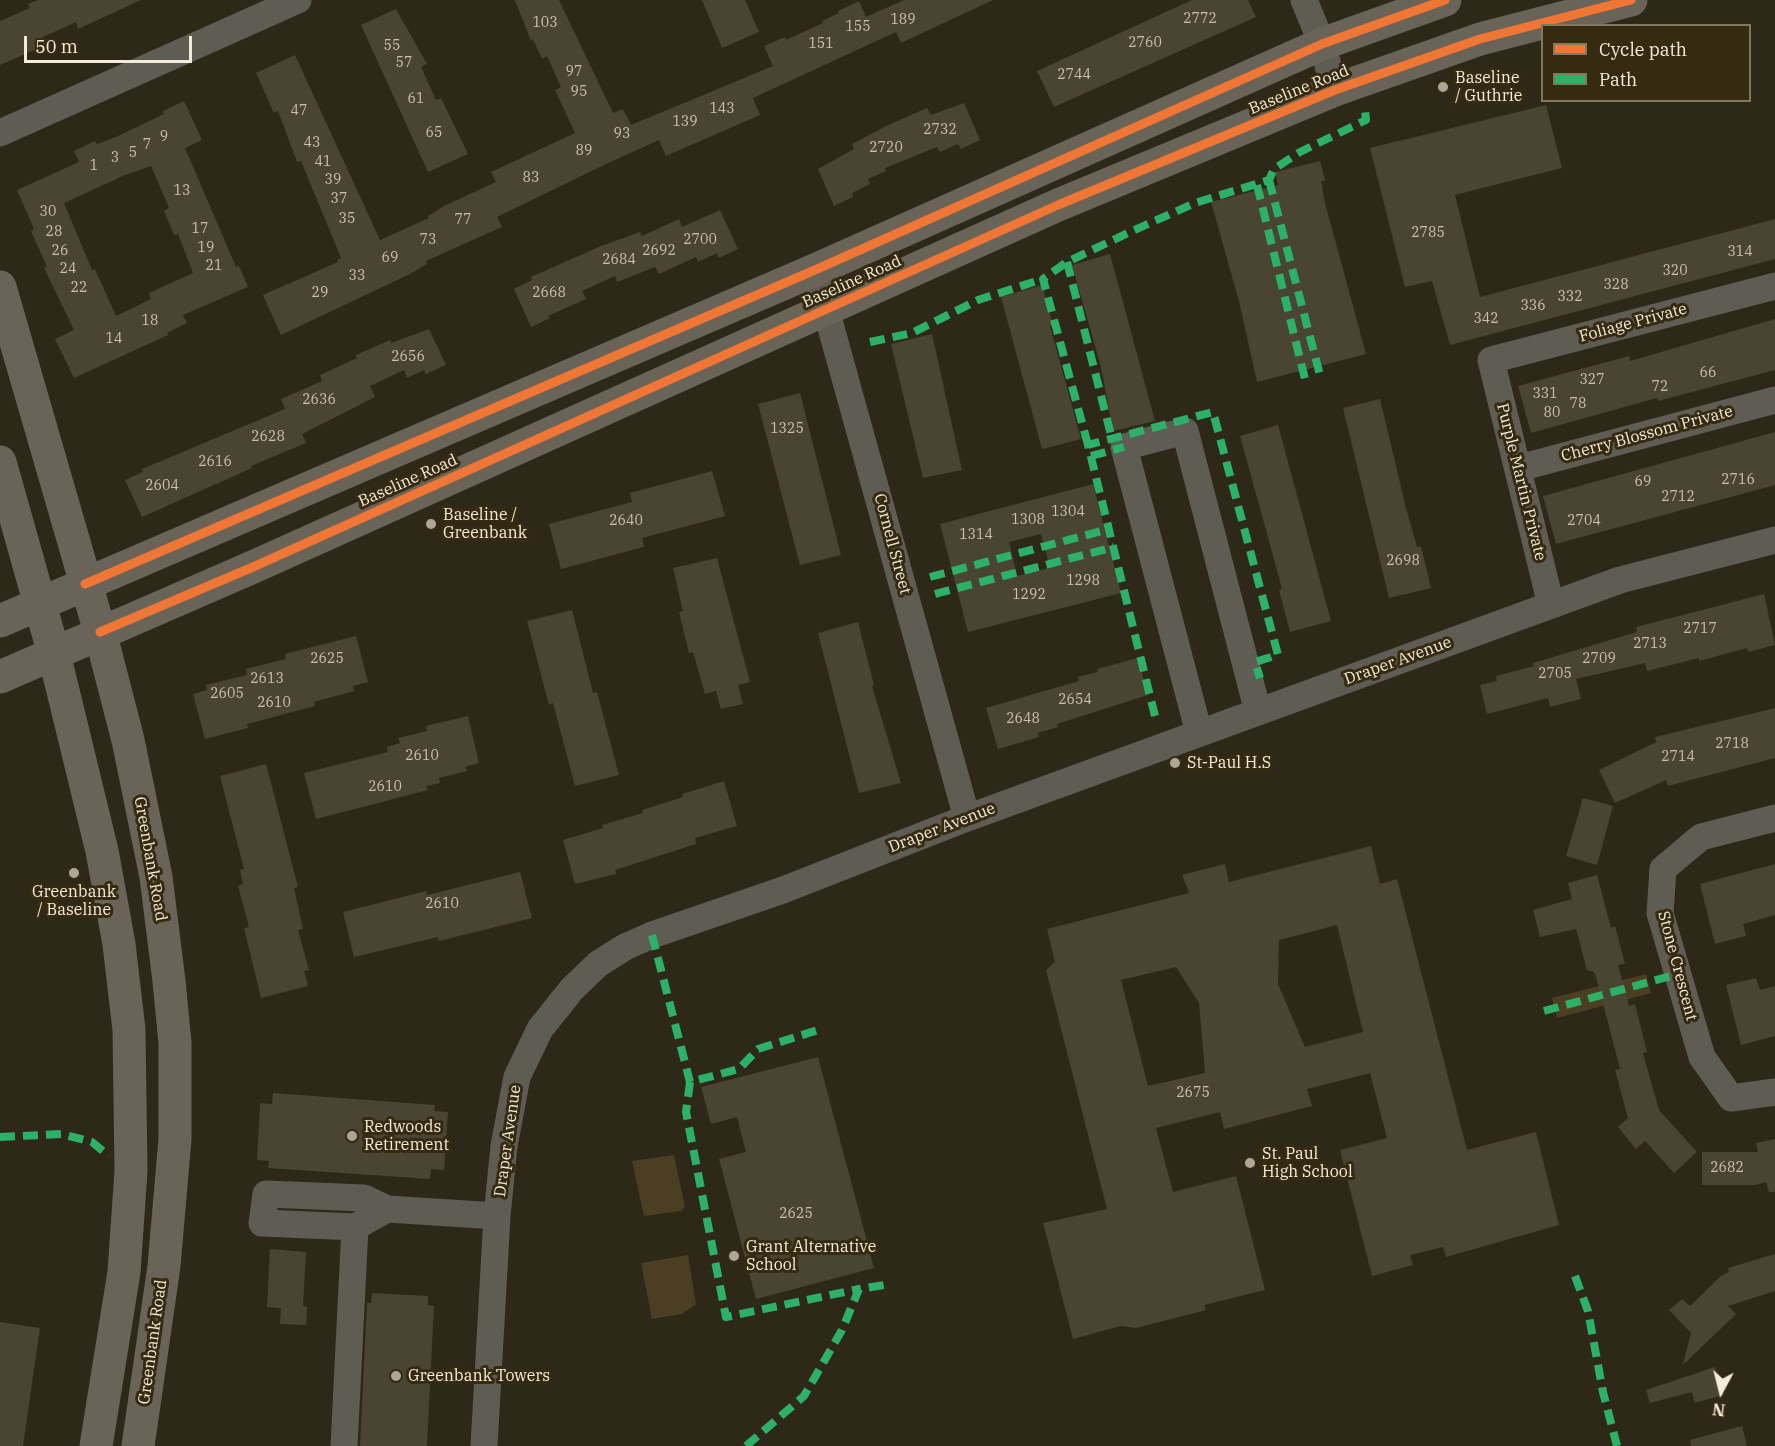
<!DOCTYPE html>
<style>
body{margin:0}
#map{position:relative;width:1775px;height:1446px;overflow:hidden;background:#2e2819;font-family:"IBM Plex Serif",serif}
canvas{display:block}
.legend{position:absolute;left:1541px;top:24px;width:210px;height:78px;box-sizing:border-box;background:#362b11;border:2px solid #827862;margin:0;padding:8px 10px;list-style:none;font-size:18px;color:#f3ecdc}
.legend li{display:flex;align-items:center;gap:12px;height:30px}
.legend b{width:30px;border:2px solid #827862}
.north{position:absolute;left:1691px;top:1362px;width:60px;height:60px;-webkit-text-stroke:4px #362b11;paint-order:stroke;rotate:187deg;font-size:16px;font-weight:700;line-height:24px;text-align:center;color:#f3ecdc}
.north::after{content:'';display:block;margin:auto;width:21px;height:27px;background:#f3ecdc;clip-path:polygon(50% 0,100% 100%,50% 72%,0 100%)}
.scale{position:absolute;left:24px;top:36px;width:168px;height:27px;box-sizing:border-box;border:3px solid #f3ecdc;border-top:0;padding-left:8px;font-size:18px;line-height:21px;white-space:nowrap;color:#f3ecdc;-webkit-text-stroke:4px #362b11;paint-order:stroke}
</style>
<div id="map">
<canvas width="1775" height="1446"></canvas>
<ul class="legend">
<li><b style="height:8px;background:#f07635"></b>Cycle path</li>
<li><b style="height:8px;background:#2db169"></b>Path</li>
</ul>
<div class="north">N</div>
<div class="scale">50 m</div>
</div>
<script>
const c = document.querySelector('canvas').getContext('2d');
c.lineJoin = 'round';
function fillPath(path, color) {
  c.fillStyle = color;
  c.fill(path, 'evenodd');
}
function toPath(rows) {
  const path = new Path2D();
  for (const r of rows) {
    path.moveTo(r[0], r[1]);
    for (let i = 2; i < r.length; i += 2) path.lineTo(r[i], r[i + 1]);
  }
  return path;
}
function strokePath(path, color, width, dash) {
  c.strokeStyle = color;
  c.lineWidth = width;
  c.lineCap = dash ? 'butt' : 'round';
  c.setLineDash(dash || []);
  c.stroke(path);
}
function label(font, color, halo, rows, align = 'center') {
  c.font = font + ' "IBM Plex Serif",serif';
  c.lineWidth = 6;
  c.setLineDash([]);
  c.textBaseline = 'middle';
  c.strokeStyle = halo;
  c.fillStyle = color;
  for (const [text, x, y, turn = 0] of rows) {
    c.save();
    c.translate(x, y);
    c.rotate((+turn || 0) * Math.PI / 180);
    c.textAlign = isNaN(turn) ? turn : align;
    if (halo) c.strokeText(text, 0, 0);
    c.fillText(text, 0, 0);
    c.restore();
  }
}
fillPath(toPath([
 [1646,974,1651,993,1557,1018,1552,998],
 [674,1155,685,1207,681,1211,644,1216,632,1161],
 [688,1255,696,1304,682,1314,652,1319,641,1263]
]), '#4b3e23');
fillPath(toPath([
 [38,0,141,0,78,29,76,22,43,37,46,45,0,65,0,21,30,8,28,4],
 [515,0,559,0,613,113,623,109,631,125,773,66,764,46,785,37,786,40,823,23,822,21,839,13,838,11,859,1,866,17,904,0,993,0,901,43,896,32,753,98,760,115,666,156,659,140,604,165,497,217,502,227,426,261,427,264,410,274,281,335,263,295,338,262,337,260,341,258,301,161,297,162,278,111,274,113,256,73,295,55,380,240,429,218,428,216,446,205,496,182,491,172,575,133,555,90,561,87,547,56,542,59,533,39,531,41],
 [702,0,745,0,759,32,722,48],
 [1192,0,1248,0,1256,17,1054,107,1037,71],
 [396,9,427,64,421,67,436,100,441,98,468,154,428,172,361,25],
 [184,101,202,140,185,148,236,267,239,266,248,287,183,315,187,323,167,333,168,335,74,378,55,339,74,330,44,268,47,267,31,231,34,229,17,190,79,162,74,151,95,141,97,144,116,137,164,114,163,111],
 [151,166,169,208,164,211,174,235,178,234,193,273,149,293,151,299,116,316,95,269,92,270,64,203,125,175],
 [964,103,980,140,961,149,958,144,940,152,937,147,885,168,886,171,868,179,870,184,852,193,853,197,834,206,818,169,854,149,852,144,886,126,927,108,931,115],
 [1546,105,1562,168,1455,195,1480,297,1775,219,1775,259,1450,345,1432,281,1405,287,1370,148],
 [1320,161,1325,181,1321,181,1325,203,1366,354,1257,382,1239,301,1211,202,1278,185,1275,172],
 [720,210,738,249,719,258,717,253,698,262,696,257,659,274,655,267,617,282,615,276,582,291,586,299,548,316,550,318,531,327,514,289,532,280,531,277,601,246,640,232,642,236,679,219,682,227],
 [1110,254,1155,421,1113,431,1101,367,1072,265],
 [1042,285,1053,325,1050,326,1081,439,1042,449,1001,297],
 [1775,319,1775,370,1658,401,1657,398,1531,433,1518,386,1629,356,1630,361],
 [429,329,446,365,426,374,424,370,407,378,404,370,370,386,375,397,302,434,306,443,251,466,252,468,142,517,125,480,143,472,142,469,285,409,281,399,322,381,320,375,357,358,356,355,390,340,391,343],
 [932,334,962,470,923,478,891,344],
 [800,393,841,555,800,565,758,404],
 [1380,399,1406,508,1417,547,1421,546,1431,588,1389,598,1343,408],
 [1278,425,1331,621,1290,632,1279,590,1282,589,1277,570,1240,436],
 [1775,432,1775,485,1556,544,1543,496],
 [712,471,725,516,642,538,644,547,561,569,549,524,632,502,630,493],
 [1093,484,1121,593,968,632,940,524],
 [1041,534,1050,568,1017,576,1009,542],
 [717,558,750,682,738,685,743,704,721,709,716,691,705,694,693,652,689,653,679,612,683,611,673,568],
 [1764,594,1775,645,1748,652,1747,648,1699,661,1699,658,1647,671,1645,663,1576,679,1581,699,1550,707,1548,698,1487,714,1480,685,1497,681,1496,676,1534,666,1533,663,1637,632,1636,627],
 [572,610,593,693,597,692,619,775,575,786,553,703,549,705,527,621],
 [858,622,874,685,872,686,901,783,859,793,818,633],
 [356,636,368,682,353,686,354,691,314,702,315,706,247,724,248,728,205,739,193,694,207,690,206,685,247,675,246,669,286,659,285,654],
 [1138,658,1148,695,1057,724,1058,727,1038,733,1039,737,998,749,986,708,1079,681,1078,677,1098,672,1097,669],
 [1775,708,1775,758,1668,786,1666,780,1615,803,1599,770,1656,742,1655,737],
 [468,716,479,763,465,767,467,771,439,778,440,783,426,786,428,790,316,819,304,773,388,752,387,747,400,743,398,738,427,731,426,726],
 [266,764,298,887,294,888,303,929,298,930,309,970,304,971,308,986,261,998,244,928,249,927,238,886,243,884,240,870,244,869,220,776],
 [724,781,737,826,695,838,696,844,615,870,616,874,575,884,563,840,603,828,602,825,643,813,642,810,683,797,682,794],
 [1583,798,1613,806,1597,865,1566,856],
 [1371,846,1380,884,1397,879,1467,1150,1536,1132,1559,1225,1446,1257,1443,1247,1410,1255,1413,1265,1372,1276,1340,1150,1387,1138,1370,1073,1307,1089,1312,1106,1224,1129,1220,1112,1156,1128,1173,1192,1236,1176,1265,1290,1204,1305,1206,1310,1136,1328,1121,1326,1073,1339,1043,1223,1107,1209,1046,970,1055,962,1047,929,1189,893,1182,875,1225,864,1229,882],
 [1337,925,1363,1032,1305,1047,1278,984,1279,940],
 [1176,967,1199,1003,1205,1073,1148,1086,1121,980],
 [1775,864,1775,915,1743,924,1746,936,1715,944,1700,884],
 [520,872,532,918,439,941,438,937,354,957,343,912,426,891,427,895],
 [1597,875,1611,928,1615,926,1625,964,1618,965,1629,1006,1635,1004,1647,1052,1643,1053,1659,1110,1697,1152,1674,1173,1645,1141,1636,1149,1618,1127,1628,1118,1615,1070,1620,1069,1597,980,1594,972,1587,970,1576,929,1540,937,1533,910,1572,899,1568,883],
 [1756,978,1760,990,1775,986,1775,1036,1741,1045,1726,985],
 [818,1057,874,1268,756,1299,719,1159,746,1152,737,1117,711,1124,701,1087],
 [273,1093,435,1105,434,1111,448,1112,444,1170,431,1169,430,1179,268,1168,269,1161,257,1160,260,1103,272,1104],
 [1775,1139,1775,1192,1769,1192,1766,1182,1755,1185,1702,1185,1702,1152,1758,1152,1756,1143],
 [270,1249,306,1252,303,1306,307,1307,306,1325,280,1324,281,1308,267,1307],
 [1775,1254,1775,1291,1728,1306,1736,1314,1683,1365,1691,1333,1669,1310,1682,1299,1690,1306,1721,1276,1729,1272,1728,1268],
 [372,1293,428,1296,428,1305,434,1306,427,1446,360,1446,367,1303,371,1303],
 [0,1322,40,1328,23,1446,0,1446],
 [1715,1367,1723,1395,1695,1403,1692,1392,1650,1403,1646,1390],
 [1742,1426,1747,1446,1691,1446,1690,1440]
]), '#4a4432');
strokePath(toPath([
 [1304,0,1322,44,1335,90],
 [0,133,298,0],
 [815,270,967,818],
 [1519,468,1775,400],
 [1551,605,1491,360,1775,286],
 [1199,733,1124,447,1185,431,1258,712],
 [1775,818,1701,837,1663,869,1660,913,1702,1057,1731,1098,1775,1092],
 [387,1209,355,1227,262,1223,266,1194,364,1198,387,1209,497,1216],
 [344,1446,355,1227],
 [484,1446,497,1216,504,1146,517,1077,540,1029,572,989,598,964,625,947,652,935,783,890,967,818,1620,580,1775,540]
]), '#5f5c54', 27);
strokePath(toPath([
 [0,287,100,632,128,740,156,877,169,981,175,1043,175,1139,164,1266,138,1446],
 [0,462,54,654,102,851,119,944,129,1030,131,1171,124,1272,96,1446],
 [0,621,815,270,1322,44,1445,0],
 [0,677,253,567,1058,205,1335,90,1480,39,1631,0]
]), '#6a6458', 33);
strokePath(toPath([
 [1269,180,1321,379],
 [1257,185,1306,383],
 [1067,262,1112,439],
 [870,342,912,333,978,300,1043,279],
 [1088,445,1043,279,1067,262,1130,232,1195,203,1269,180,1274,169,1300,152,1366,120,1365,109],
 [1091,456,1124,447],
 [930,577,1109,529],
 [935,594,1114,547],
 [1155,716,1088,445,1213,412,1278,655,1255,662,1260,678],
 [652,935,690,1082,739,1069,758,1049,821,1029],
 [1544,1011,1678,974],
 [690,1082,686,1112,726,1317,859,1289],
 [0,1137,61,1134,92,1142,109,1156],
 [1575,1276,1588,1311,1603,1392,1617,1446],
 [746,1446,804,1396,842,1330,859,1289,891,1284]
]), '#2db169', 8, [15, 8]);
strokePath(toPath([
 [85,584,815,270,1322,44,1445,0],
 [100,632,253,567,1058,205,1335,90,1480,39,1631,0]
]), '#f07635', 9);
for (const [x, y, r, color] of [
 [1443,87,6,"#aea798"],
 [431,524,6,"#aea798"],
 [1175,763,6,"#aea798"],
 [74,873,6,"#aea798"],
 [352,1136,6,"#aea798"],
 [1250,1163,6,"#aea798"],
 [734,1256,6,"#aea798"],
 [396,1376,6,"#aea798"]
]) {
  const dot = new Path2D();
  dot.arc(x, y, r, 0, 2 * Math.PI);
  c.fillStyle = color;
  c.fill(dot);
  strokePath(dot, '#362b11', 2);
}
label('14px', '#c9c2b2', null, [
 ["2772",1200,19],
 ["189",903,20],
 ["103",545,23],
 ["155",858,27],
 ["2760",1145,43],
 ["151",821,44],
 ["55",392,46],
 ["57",404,63],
 ["97",574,72],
 ["2744",1074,75],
 ["95",579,92],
 ["61",416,99],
 ["143",722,109],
 ["47",299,111],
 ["139",685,122],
 ["2732",940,130],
 ["65",434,133],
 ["93",622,134],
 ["9",164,137],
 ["43",312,143],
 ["7",147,145],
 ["2720",886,148],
 ["89",584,151],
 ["5",133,153],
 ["3",115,158],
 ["41",323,162],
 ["1",94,166],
 ["83",531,178],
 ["39",333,180],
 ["13",182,191],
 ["37",339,199],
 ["30",48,212],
 ["35",347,219],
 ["77",463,220],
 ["17",200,229],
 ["28",54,232],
 ["2785",1428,233],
 ["73",428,240],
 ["2700",700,240],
 ["19",206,248],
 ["26",60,251],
 ["2692",659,251],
 ["314",1740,252],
 ["69",390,258],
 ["2684",619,260],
 ["21",214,266],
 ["24",68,269],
 ["320",1675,271],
 ["33",357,276],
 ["328",1616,285],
 ["22",79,288],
 ["29",320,293],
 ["2668",549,293],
 ["332",1570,297],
 ["336",1533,306],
 ["342",1486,319],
 ["18",150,321],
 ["14",114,339],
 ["2656",408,357],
 ["66",1708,373],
 ["327",1592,380],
 ["72",1660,387],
 ["331",1545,394],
 ["2636",319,400],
 ["78",1578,404],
 ["80",1552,413],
 ["1325",787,429],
 ["2628",268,437],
 ["2616",215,462],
 ["2716",1738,480],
 ["69",1643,482],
 ["2604",162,486],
 ["2712",1678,497],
 ["1304",1068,512],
 ["1308",1028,520],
 ["2640",626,521],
 ["2704",1584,521],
 ["1314",976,535],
 ["2698",1403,561],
 ["1298",1083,581],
 ["1292",1029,595],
 ["2717",1700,629],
 ["2713",1650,644],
 ["2625",327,659],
 ["2709",1599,659],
 ["2705",1555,674],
 ["2613",267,679],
 ["2605",227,694],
 ["2654",1075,700],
 ["2610",274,703],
 ["2648",1023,719],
 ["2718",1732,744],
 ["2610",422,756],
 ["2714",1678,757],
 ["2610",385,787],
 ["2610",442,904],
 ["2675",1193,1093],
 ["2682",1727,1168],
 ["2625",796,1214]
]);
label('16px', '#f3ecdc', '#362b11', [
 ["Baseline",1455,78],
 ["/ Guthrie",1455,96],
 ["Baseline /",443,515],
 ["Greenbank",443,533],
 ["St-Paul H.S",1187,763],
 ["Greenbank",74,892,"center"],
 ["/ Baseline",74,910,"center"],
 ["Redwoods",364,1127],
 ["Retirement",364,1145],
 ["St. Paul",1262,1154],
 ["High School",1262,1172],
 ["Grant Alternative",746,1247],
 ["School",746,1265],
 ["Greenbank Towers",408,1376]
], 'left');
label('16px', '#f3ecdc', '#362b11', [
 ["Baseline Road",1299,90,-22],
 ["Baseline Road",852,282,-24],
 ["Foliage Private",1633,323,-15],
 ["Cherry Blossom Private",1647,434,-15],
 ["Baseline Road",408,481,-24],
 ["Purple Martin Private",1521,482,76],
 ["Cornell Street",892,544,75],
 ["Draper Avenue",1398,661,-20],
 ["Draper Avenue",942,828,-21],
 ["Greenbank Road",150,859,80],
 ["Stone Crescent",1677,966,75],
 ["Draper Avenue",508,1141,-82],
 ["Greenbank Road",153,1342,-82]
]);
</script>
